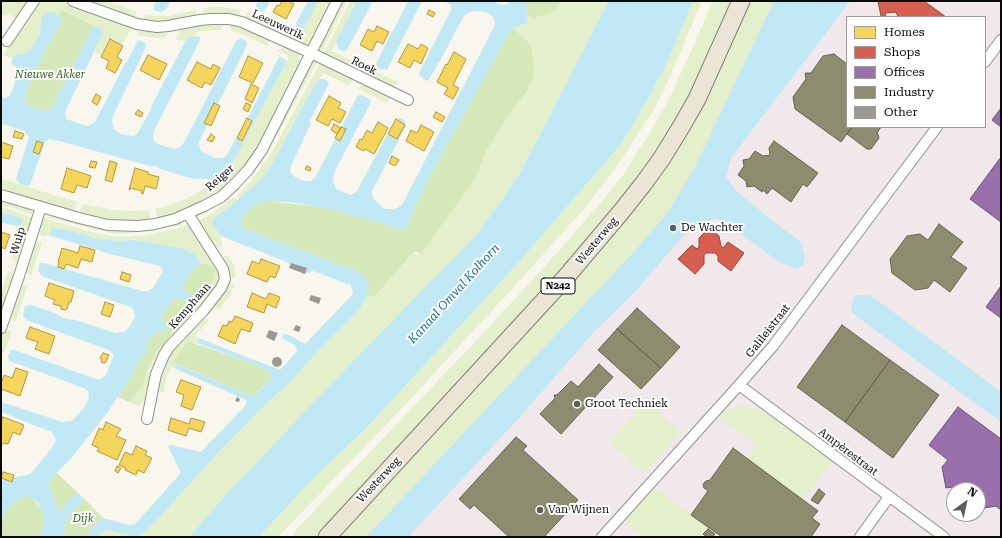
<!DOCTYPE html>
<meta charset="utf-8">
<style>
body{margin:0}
#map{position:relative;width:1002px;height:538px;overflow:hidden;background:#f9f6ed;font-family:"Roboto Serif",serif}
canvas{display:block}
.frame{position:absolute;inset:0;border:2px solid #0a0a0a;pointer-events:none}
.legend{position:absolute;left:846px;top:16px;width:140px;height:112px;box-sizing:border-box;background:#fff;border:1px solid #9d9d9d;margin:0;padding:5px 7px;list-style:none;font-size:12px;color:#0a0a0a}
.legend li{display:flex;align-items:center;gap:8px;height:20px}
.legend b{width:20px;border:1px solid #9d9d9d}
.north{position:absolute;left:946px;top:482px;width:40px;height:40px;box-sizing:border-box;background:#fff;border:1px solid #9d9d9d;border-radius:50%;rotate:33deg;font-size:11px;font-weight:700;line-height:16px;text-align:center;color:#0a0a0a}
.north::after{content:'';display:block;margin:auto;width:14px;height:18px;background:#5e5d59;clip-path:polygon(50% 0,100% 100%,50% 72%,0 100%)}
</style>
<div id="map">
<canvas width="1002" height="538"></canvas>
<div class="frame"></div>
<ul class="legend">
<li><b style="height:11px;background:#f6d55c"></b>Homes</li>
<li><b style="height:11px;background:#d6604d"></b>Shops</li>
<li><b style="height:11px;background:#9970ab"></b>Offices</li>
<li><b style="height:11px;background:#8c8c6e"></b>Industry</li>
<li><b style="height:11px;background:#9c9893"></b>Other</li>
</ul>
<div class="north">N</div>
</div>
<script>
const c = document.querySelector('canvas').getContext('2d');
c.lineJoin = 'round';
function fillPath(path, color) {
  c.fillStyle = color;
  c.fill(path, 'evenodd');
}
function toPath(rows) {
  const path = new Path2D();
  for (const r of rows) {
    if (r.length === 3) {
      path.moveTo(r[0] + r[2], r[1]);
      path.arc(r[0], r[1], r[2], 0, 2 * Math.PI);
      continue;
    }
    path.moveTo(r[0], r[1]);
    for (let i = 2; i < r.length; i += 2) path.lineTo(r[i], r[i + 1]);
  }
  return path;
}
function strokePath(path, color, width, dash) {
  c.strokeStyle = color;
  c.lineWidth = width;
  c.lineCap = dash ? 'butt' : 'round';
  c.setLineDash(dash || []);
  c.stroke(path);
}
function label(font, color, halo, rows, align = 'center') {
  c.font = font + ' "Roboto Serif",serif';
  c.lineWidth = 4;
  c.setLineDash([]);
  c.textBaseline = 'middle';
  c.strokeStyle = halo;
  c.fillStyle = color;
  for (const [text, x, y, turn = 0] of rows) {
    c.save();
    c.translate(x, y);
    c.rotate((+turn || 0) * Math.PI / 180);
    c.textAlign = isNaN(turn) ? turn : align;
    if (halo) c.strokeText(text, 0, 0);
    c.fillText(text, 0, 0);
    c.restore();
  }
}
fillPath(toPath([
 [754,1,1001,1,1001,537,350,537,643,223],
 [847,17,985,17,985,127,847,127],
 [954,490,978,490,978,514,954,514]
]), '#f0e8eb');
fillPath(toPath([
 [1,1,28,1,17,18,7,14,6,16,1,14],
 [41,1,62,1,133,26,122,45,109,39,101,55,94,52,103,33,102,29,61,10,58,15,53,12,49,12,43,16,40,23,40,28,38,36,31,49,28,51,26,53,14,55,13,58,3,55,33,7],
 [84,1,107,1,137,12,136,16,131,18],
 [318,1,332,1,312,41,306,44,302,44,284,37,287,30,298,35,302,31],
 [342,1,347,1,322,52,320,48,322,40],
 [350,1,357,1,334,46,332,51,365,67,356,72,323,55],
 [560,1,609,1,521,171,502,200,477,234,251,469,231,489,189,537,97,537,103,532,108,530,132,536,135,536,142,534,157,520,215,456,261,409,263,409,264,406,292,380,318,351,360,309,367,295,374,297,413,254,421,254,455,207,476,177,485,153,510,113,527,91,527,41,513,28,524,24,527,20,527,15,534,18,558,7],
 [693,1,702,1,670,76,655,108,615,169,588,204,532,267,405,405,278,537,259,537,306,486,369,425,518,263,622,143,649,97,666,65],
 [713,1,732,1,706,60,689,95,669,132,650,161,602,225,497,344,364,483,317,537,295,537,293,533,492,324,555,255,604,199,623,175,648,136,670,97,694,45],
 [749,1,774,1,694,169,665,216,631,255,366,537,338,537,626,219,666,168,693,123,707,94],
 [209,7,223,7,241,10,239,14,234,16,206,16,202,9],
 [196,10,195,17,171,23,145,22,144,18,146,15,153,16,169,16],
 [247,12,282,28,278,35,247,20,246,14],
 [221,22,222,27,221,30,212,30,196,32,195,36,187,38,186,41,176,39,181,28,194,25],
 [234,24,270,39,267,46,245,35,231,31,230,26],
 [144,29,168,30,168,33,165,38,156,38,137,35,141,30],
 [285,46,298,53,298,54,300,59,300,63,301,63,259,145,248,162,235,177,225,186,205,201,186,211,160,219,157,215,155,209,171,205,194,195,214,182,216,179,221,177,227,171,287,61,288,60,287,55,277,51],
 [314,62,317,62,278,134,264,157,256,168,245,182,239,188,215,207,199,217,202,212,227,196,308,67],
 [320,63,353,78,349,85,323,73,310,93,272,164,264,177,240,198,237,197,237,195,251,181,262,166,273,150],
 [371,70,398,82,397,85,391,87,369,78],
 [362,83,387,95,389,99,387,103,359,89],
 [2,179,77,202,74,210,72,211,1,190],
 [234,197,238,200,229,207,213,225,221,236,222,247,214,248,198,221,206,217],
 [1,199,27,207,32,212,33,215,1,204],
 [82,204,113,210,129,211,149,210,150,216,148,221,129,222,108,221,82,214,80,210],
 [1,206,33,218,30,230,27,231,16,226,21,224,19,217,1,211],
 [53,215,83,224,178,223,184,224,177,226,161,228,151,231,117,234,103,231,47,217],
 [44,218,91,232,111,236,128,237,145,235,175,229,187,225,190,227,218,268,220,276,219,286,214,292,164,348,148,396,141,404,138,406,129,402,135,396,147,374,150,363,154,356,159,348,164,344,170,336,198,298,209,288,206,264,200,263,195,254,181,248,137,240,118,241,98,239,68,230,52,227,50,233,50,236,45,235,45,236,42,236,38,231,42,221],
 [23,239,26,242,20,260,17,261,12,260,18,242],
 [35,240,42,242,31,276,25,271],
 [228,255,235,267,235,279,228,276,222,259,224,256],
 [8,271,13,273,15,275,3,310,1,310,1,293],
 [227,282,234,285,230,296,219,309,213,306],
 [20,285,28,285,15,322,14,321,10,315],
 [203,317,210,320,195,336,199,338,197,343,188,341,174,362,177,364,176,364,174,368,171,367,166,380,164,393,157,390,158,381,169,354],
 [9,330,12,331,4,352,1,357,1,340,4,332],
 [647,401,681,432,644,473,610,442],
 [743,405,766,413,833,461,803,499,747,459,756,445,718,417,728,409],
 [654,487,722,537,644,537,623,521]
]), '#e4f0cb');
fillPath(toPath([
 [527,1,560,1,558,7,550,13,534,18,527,15,526,5],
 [61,10,97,27,92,29,51,109,46,111,43,111,27,104,24,100,30,82,36,68,62,20,62,17,58,15],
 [513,28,527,41,531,48,534,64,533,76,527,91,510,113,485,153,476,177,455,207,421,254,415,251,374,297,367,295,369,287,361,273,246,229,242,227,241,223,241,219,252,207,256,204,264,202,273,202,316,206,357,215,399,229,409,225,413,212,426,183,492,63,509,33],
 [200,263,206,264,215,269,214,277,209,288,198,298,170,336,164,344,159,348,150,363,142,386,135,396,129,402,118,397,130,378,141,355,147,348,149,339,155,332,157,331,162,332,168,325,162,321,161,318,167,306,174,299,177,298,180,298,192,302,194,296,183,290,182,287,189,275],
 [188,341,253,364,268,371,271,375,271,378,254,395,251,396,173,362],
 [57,473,77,492,62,510,57,510,49,484,51,479],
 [24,497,30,497,33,499,41,508,43,513,45,519,44,526,42,530,37,537,1,537,1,522,3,518,9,508,15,502,21,498],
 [84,498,103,518,93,527,86,537,67,537,64,533,65,523,71,514]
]), '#d5e8b9');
fillPath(toPath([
 [156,1,171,1,166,9,162,12,156,11,154,10,154,5],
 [258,1,270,1,265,10,260,12,256,8,256,5],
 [308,1,318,1,304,28,302,29,299,29,296,27,296,23],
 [357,1,373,1,347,50,344,51,338,49,336,42],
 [408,1,422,1,387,70,379,69,376,64,392,31,393,31],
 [444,1,493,1,499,4,505,5,507,4,511,1,527,1,526,5,527,20,526,23,513,28,509,33,426,183,413,212,409,225,406,228,403,230,399,229,357,216,316,206,288,202,264,202,256,204,252,207,241,219,241,222,242,227,246,229,361,273,367,280,369,287,367,295,360,309,318,351,292,380,264,406,263,409,261,409,215,456,157,520,142,534,138,536,132,536,108,530,103,532,97,537,86,537,93,527,103,518,129,525,135,524,180,474,180,471,168,446,171,445,201,452,246,405,246,400,174,368,176,364,251,396,255,395,271,378,271,375,268,371,253,364,197,343,199,338,246,357,279,369,281,369,297,351,297,348,293,344,283,339,282,337,283,335,285,334,289,335,303,343,306,343,352,295,353,291,350,285,313,271,304,274,289,264,287,262,221,236,213,225,212,222,213,219,229,207,264,177,272,164,310,93,319,79,324,79,327,81,329,84,309,122,311,123,290,168,291,173,295,177,299,179,306,181,311,181,315,178,357,97,359,95,362,95,369,99,371,102,334,173,333,180,336,189,351,195,357,191,395,120,400,118,405,121,406,126,372,191,372,195,375,200,383,208,388,209,394,209,397,208,402,205,495,25,494,18,489,14,485,12,475,11,470,12,465,15,456,30,446,50,428,81,425,80,420,76,419,73,451,10,451,5],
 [609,1,693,1,666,65,649,97,622,143,518,263,369,425,306,486,259,537,189,537,231,489,251,469,311,405,477,234,502,200,521,171],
 [774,1,850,1,731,158,726,177,735,190,779,226,797,239,801,243,805,257,803,265,797,269,779,262,725,222,716,219,701,222,684,235,632,295,592,334,520,417,408,537,366,537,631,255,665,216,694,169],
 [48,12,53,12,58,15,62,17,62,20,36,68,30,82,24,100,27,104,43,111,46,111,51,109,92,29,97,27,102,29,103,33,65,112,66,119,84,125,88,126,95,122,126,62,127,62,138,40,141,41,146,44,146,46,145,49,113,116,112,121,114,129,119,133,124,135,133,136,137,134,152,108,151,107,187,38,197,36,200,38,200,39,199,42,153,133,153,139,155,142,161,145,174,149,180,147,185,141,236,41,240,38,246,41,247,45,199,142,199,145,201,151,215,158,223,158,226,156,253,108,279,57,283,58,287,61,234,160,227,171,221,177,216,179,195,179,183,176,158,168,158,167,153,166,153,167,60,141,49,139,45,142,30,185,27,186,21,185,16,179,29,137,24,131,1,123,1,97,4,98,8,97,10,95,14,86,18,70,15,66,11,63,14,55,26,53,31,49,37,39,40,32,41,20,43,16],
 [1,212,19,217,22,220,21,225,16,226,1,222],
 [52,227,68,230,98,239,118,241,137,240,181,248,195,254,200,263,189,275,182,287,183,290,194,296,195,299,192,302,191,302,180,298,176,298,174,299,167,306,161,318,162,321,168,325,165,331,162,332,157,331,155,332,149,339,147,348,148,350,145,355,141,355,130,378,107,413,74,455,51,479,49,484,57,510,62,509,77,492,84,498,71,514,65,523,64,533,67,537,37,537,42,530,44,526,45,519,43,513,41,508,38,503,30,497,24,497,21,498,15,502,9,508,1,522,1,473,15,477,23,476,30,474,52,448,56,440,52,432,1,412,1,402,63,422,72,421,81,411,87,403,89,398,88,391,86,389,10,361,8,357,11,350,14,350,96,379,102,379,107,373,113,357,113,354,109,350,26,320,23,316,25,306,31,305,50,311,57,314,61,317,71,320,72,319,116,333,126,331,130,326,135,317,134,311,131,307,44,277,40,274,38,270,40,263,44,263,142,291,148,291,153,288,162,273,163,270,160,266,102,252,99,250,50,236,50,233],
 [855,295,868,295,877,300,1001,392,1001,422,860,319,851,311,852,304]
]), '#c1e8f5');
const homes = toPath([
 [282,1,288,1,294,4,286,19,273,12,277,5,279,6,282,1],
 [429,10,435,13,433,17,427,14,429,10],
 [377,26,389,32,383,44,377,41,372,51,360,45,368,29,374,32,377,26],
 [110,39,123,46,117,57,122,60,115,73,106,68,109,61,101,57,110,39],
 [408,44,418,49,421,44,428,48,421,64,414,60,410,68,398,62,408,44],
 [454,52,466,59,453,85,459,88,453,99,444,94,448,88,437,82,446,64,447,65,454,52],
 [148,55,167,64,159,80,140,70,148,55],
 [248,56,263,63,253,83,239,77,248,56],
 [197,62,211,69,213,64,220,68,211,85,205,82,202,88,187,80,197,62],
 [251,84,259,88,252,103,245,99,251,84],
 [96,94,101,97,97,105,92,102,96,94],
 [329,96,341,103,338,108,346,112,340,123,332,119,328,126,316,120,329,96],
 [214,103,220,106,211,126,204,123,214,103],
 [246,103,251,105,248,112,243,109,246,103],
 [138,110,143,113,141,117,135,114,138,110],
 [436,112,445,117,442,122,433,117,436,112],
 [247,118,252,121,242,141,237,138,247,118],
 [396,119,405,125,397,139,388,134,396,119],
 [378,122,388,128,374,154,365,149,364,151,356,147,360,139,362,140,367,130,372,133,378,122],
 [334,124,341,128,337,134,331,130,334,124],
 [421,125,434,132,424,151,406,141,411,130,417,133,421,125],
 [341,127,346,129,340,141,335,138,341,127],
 [15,131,24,134,22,139,13,137,15,131],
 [211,134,215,137,212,142,207,140,211,134],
 [37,141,43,143,39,154,33,152,37,141],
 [1,142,13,146,9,159,1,157,1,158,1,142],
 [392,156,399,160,395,166,389,163,392,156],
 [91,161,97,162,95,168,89,167,91,161],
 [110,161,117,163,112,182,105,180,110,161],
 [307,166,311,168,310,171,305,169,307,166],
 [67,168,91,176,87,188,77,185,74,193,61,189,67,168],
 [135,168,148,172,148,174,159,177,156,189,145,186,143,194,141,193,142,191,130,188,130,190,129,190,135,168],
 [1,232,10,235,5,249,1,247,1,232],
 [80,246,95,250,92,262,81,259,78,268,66,264,64,269,58,267,59,262,58,262,62,248,78,253,80,246],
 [261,259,280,266,275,278,270,276,267,282,247,274,252,261,259,264,261,259],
 [122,272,131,275,129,282,120,279,122,272],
 [49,283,74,291,71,302,69,302,67,309,65,310,61,309,61,306,53,304,55,300,45,296,49,283],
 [252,293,266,299,269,293,280,297,276,308,267,304,264,313,247,307,252,293],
 [105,302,114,305,110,317,101,314,105,302],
 [235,316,253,323,250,332,241,329,235,344,218,336,223,325,227,326,229,321,232,322,235,316],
 [30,327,55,336,49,354,35,349,38,342,26,338,30,327],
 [103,353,109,355,105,363,101,362,102,359,100,358,103,353],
 [16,368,28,372,20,396,1,389,1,384,4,375,12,378,16,368],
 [181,380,201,387,192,410,181,406,184,395,176,392,181,380],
 [3,417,24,425,20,435,13,432,8,444,4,443,1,445,1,422,3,417],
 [171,418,189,424,191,418,205,422,201,432,189,428,186,436,168,430,171,418],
 [106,422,121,429,116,436,126,440,117,460,97,451,99,448,92,445,99,428,103,430,106,422],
 [136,446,147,451,145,455,152,458,144,473,138,470,136,475,125,470,126,468,119,465,125,452,132,455,136,446],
 [117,466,121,468,118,473,115,471,117,466],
 [3,472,14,475,12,482,1,478,3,472]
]);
fillPath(homes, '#f6d55c');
strokePath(homes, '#af9843', 1);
const shops = toPath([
 [878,1,924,1,946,17,898,17,896,12,885,13,886,17,881,17,881,16,878,1],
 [705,232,714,232,719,236,721,246,723,248,728,242,744,253,731,271,718,261,718,256,715,253,706,253,704,255,704,264,695,274,678,259,692,245,697,249,699,247,699,238,705,232]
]);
fillPath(shops, '#d6604d');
strokePath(shops, '#994639', 1);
const offices = toPath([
 [1001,108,1001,127,992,120,1001,108],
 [1001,157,1001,222,970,199,1001,157],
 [1001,286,1001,318,986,307,1001,286],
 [958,407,1001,439,1001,510,996,506,978,509,978,490,973,490,966,485,946,488,942,467,948,460,929,445,958,407]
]);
fillPath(offices, '#9970ab');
strokePath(offices, '#6e517b', 1);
const industry = toPath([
 [834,54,847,64,847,127,852,127,841,142,795,109,793,97,806,79,805,73,811,73,823,56,834,54],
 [852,127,881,127,877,133,878,134,879,138,871,149,867,149,847,134,852,127],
 [774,141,818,173,807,187,803,184,791,202,772,188,767,194,763,190,762,192,754,186,747,187,746,181,738,175,744,166,743,160,749,159,755,151,763,156,770,155,769,148,774,141],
 [939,224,963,242,951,257,967,268,950,292,934,280,928,288,915,290,892,273,890,259,907,236,920,234,928,240,939,224],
 [637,308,680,347,661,368,617,329,637,308],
 [842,325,890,360,845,422,797,387,842,325],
 [617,329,661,368,641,389,598,350,617,329],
 [890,360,939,395,893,458,845,422,890,360],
 [599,364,613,377,561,434,540,414,555,398,554,395,557,395,571,381,578,387,599,364],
 [516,437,527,446,523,450,578,500,544,537,509,537,474,505,470,509,459,499,516,437],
 [733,448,818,511,812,518,820,524,811,537,722,537,691,515,708,491,704,488,703,484,706,481,710,480,733,448],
 [819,489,825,494,818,504,811,500,819,489],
 [708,529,715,534,712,537,707,537,703,534,708,529]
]);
fillPath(industry, '#8c8c6e');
strokePath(industry, '#656550', 1);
fillPath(toPath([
 [291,263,307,268,305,274,289,268],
 [311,295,321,298,319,304,309,300],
 [296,325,301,327,299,332,293,330],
 [269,330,278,333,274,341,266,337],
 [277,362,5],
 [237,397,240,399,239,402,235,401]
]), '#9c9893');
const street = toPath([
 [73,1,137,24,157,27,168,26,200,20,211,19,229,19,242,22,311,53,408,100],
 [7,41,34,1],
 [985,62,1001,40],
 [1,195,79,218,108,225,138,226,155,224,175,219,204,206,221,197,234,185,248,170,262,150,337,1],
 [1,328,19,276,41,207],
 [739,385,944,537],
 [147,419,156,374,164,355,169,347,204,310,221,288,225,279,223,269,188,214],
 [602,537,739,385,773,346,937,127],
 [860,537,889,497]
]);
const primary = toPath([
 [327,537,566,277,621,212,644,183,662,158,681,127,697,99,741,1]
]);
strokePath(street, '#92908c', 12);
strokePath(primary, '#7f7e7a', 19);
strokePath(street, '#fefefc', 10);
strokePath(primary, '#ebe5d6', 17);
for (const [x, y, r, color] of [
 [673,228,4,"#5e5d59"],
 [577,404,4,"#5e5d59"],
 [540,510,4,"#5e5d59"]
]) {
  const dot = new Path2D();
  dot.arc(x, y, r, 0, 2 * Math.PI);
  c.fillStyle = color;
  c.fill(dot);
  strokePath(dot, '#fff', 1.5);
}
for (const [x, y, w] of [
 [558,286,34]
]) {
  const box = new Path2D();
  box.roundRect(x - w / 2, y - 8, w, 16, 3);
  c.fillStyle = '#fff';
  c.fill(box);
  strokePath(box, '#0a0a0a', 1);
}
label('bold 10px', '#0a0a0a', null, [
 ["N242",558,286]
]);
label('11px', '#0a0a0a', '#fff', [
 ["Leeuwerik",278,25,25],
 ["Roek",364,66,26],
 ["Reiger",220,178,-41],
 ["Wulp",18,241,-73],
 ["Westerweg",597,241,-50],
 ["Kemphaan",190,306,-49],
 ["Galileistraat",768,331,-52],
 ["Ampèrestraat",848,452,37],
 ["Westerweg",379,480,-47]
]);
label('italic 11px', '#2e6418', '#fff', [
 ["Nieuwe Akker",50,75],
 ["Dijk",83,519]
]);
label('11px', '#0a0a0a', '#fff', [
 ["De Wachter",681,228],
 ["Groot Techniek",585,404],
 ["Van Wijnen",548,510]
], 'left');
label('italic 12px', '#0e6ca1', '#fff', [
 ["Kanaal Omval Kolhorn",454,294,-48]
]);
</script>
